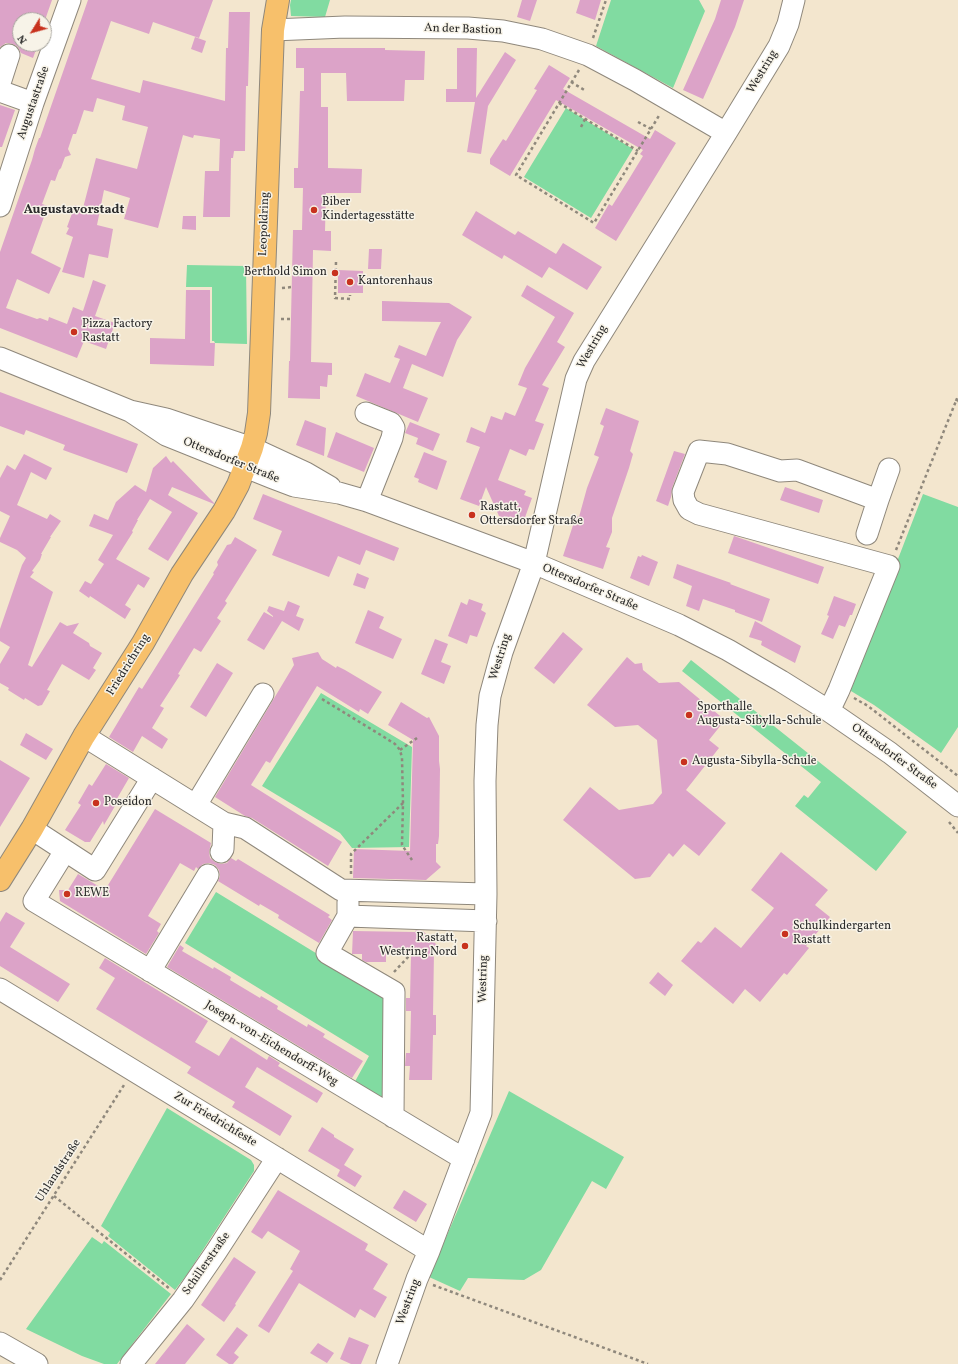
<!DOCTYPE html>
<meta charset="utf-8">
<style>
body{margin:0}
#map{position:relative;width:958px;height:1364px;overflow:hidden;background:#f3e6ce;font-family:Vollkorn,serif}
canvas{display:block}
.north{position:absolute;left:12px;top:12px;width:40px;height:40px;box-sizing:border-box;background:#f7f3e8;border:1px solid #a5a39c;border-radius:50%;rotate:233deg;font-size:11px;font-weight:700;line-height:16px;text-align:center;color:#2b2b2b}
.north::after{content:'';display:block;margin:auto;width:14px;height:18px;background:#c8321e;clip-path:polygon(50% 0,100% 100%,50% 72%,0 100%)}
</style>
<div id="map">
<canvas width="958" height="1364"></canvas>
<div class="north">N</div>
</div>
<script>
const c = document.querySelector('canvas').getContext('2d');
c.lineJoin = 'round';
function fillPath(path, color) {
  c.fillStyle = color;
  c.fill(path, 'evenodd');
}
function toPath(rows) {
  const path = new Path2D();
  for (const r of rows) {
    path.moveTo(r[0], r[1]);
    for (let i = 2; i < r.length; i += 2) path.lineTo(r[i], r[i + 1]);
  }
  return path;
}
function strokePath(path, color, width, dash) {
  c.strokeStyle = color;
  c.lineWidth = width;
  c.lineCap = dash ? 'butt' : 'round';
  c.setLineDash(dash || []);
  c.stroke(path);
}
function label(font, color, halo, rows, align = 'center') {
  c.font = font + ' Vollkorn,serif';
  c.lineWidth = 3;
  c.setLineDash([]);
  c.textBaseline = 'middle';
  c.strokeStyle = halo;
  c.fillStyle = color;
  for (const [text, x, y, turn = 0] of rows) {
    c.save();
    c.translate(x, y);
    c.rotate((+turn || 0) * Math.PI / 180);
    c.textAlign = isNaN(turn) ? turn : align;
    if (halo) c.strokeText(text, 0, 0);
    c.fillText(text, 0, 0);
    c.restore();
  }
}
fillPath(toPath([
 [291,0,330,0,325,17,291,16,290,5],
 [611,0,699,0,705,11,673,88,596,46],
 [566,108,633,149,591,218,524,177],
 [187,265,246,266,247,344,215,343,214,341,212,341,212,287,186,287],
 [923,494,958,507,958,727,941,753,874,705,846,688,893,572],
 [691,660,907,832,876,871,795,806,804,795,808,798,821,782,682,671],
 [321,693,412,747,409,847,352,848,340,833,262,786],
 [216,892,373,988,383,998,388,1007,383,1105,352,1087,369,1056,185,943],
 [509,1091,624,1157,606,1189,592,1181,541,1270,524,1280,468,1278,460,1291,429,1277],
 [167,1108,251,1160,254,1165,254,1171,188,1273,175,1290,108,1236,110,1233,101,1226],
 [92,1237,102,1244,104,1241,171,1294,117,1364,104,1364,82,1356,26,1329]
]), '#81dba1');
fillPath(toPath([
 [0,0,52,0,45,20,20,20,20,44,38,44,33,58,21,53,18,47,13,44,6,43,0,47],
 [88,0,213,0,199,38,153,22,149,34,111,21,91,79,140,93,143,80,225,101,226,48,228,48,229,12,250,12,248,86,246,86,245,151,234,151,233,158,231,158,230,217,203,217,205,171,219,171,220,139,194,135,193,138,183,135,158,228,124,219,130,198,104,190,97,225,113,229,108,258,89,254,84,278,62,272,73,237,66,234,69,228,67,227,75,205,83,208,96,158,137,169,148,127,122,120,125,106,97,98,93,112,84,110,76,134,73,134,68,149,71,155,65,157,61,168,59,170,55,181,51,180,42,204,48,206,31,253,61,268,49,294,17,279,6,308,37,319,40,318,48,321,49,317,67,324,73,307,83,311,93,280,106,285,95,316,115,323,106,349,84,341,77,358,0,328,0,252,32,160,35,149,39,138,40,138],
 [522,0,537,0,530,21,517,17],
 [580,0,601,0,595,20,576,13],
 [721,0,744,0,735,27,703,99,683,90,715,19],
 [195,37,206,41,202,53,191,49],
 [296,48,385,48,385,50,425,51,424,80,405,80,404,101,347,101,346,73,321,73,321,107,328,107,328,168,362,169,361,193,326,193,325,231,331,231,331,251,313,250,311,362,332,363,332,375,328,375,327,387,320,386,320,399,288,398,289,361,290,361,293,230,302,230,303,188,294,188,294,168,298,168,300,91,304,91,304,68,296,68],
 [457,48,477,48,476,98,505,52,516,60,488,106,481,154,467,152,475,102,446,102,446,89,457,89],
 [549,65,570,78,563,89,650,139,655,130,676,143,616,241,595,228,609,204,612,206,629,179,643,156,640,154,643,150,556,100,510,176,490,164,490,159,503,139,506,141,537,90,534,89],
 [0,105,15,110,2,147,0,147],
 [476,211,515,235,518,231,556,254,563,243,602,267,587,290,549,267,542,278,504,255,502,259,462,235],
 [183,216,196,216,196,230,182,229],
 [369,249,382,249,381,269,368,269],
 [338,270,363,271,363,293,338,293],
 [527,285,574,313,557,342,565,347,542,385,549,388,535,421,544,424,534,450,529,449,526,456,510,449,498,480,526,491,524,495,532,498,523,523,510,518,504,519,499,516,486,487,479,506,460,499,480,447,466,442,471,427,485,433,491,416,502,420,505,412,515,416,527,388,518,385,525,368,555,317,521,296],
 [186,290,210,290,210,343,215,343,214,366,150,364,150,338,185,339],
 [382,301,449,303,472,317,457,340,443,377,412,364,403,388,428,398,418,422,356,396,365,373,390,383,400,359,394,357,399,345,426,356,436,332,441,322,382,321],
 [0,392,138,444,127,473,63,450,65,445,26,430,24,435,0,426],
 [606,408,639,421,630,451,633,454,629,468,612,518,612,532,606,547,610,548,603,569,563,556,576,516,579,517,587,488,599,457,594,455,604,426,600,424],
 [305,420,326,428,324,456,296,445],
 [410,422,440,434,433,451,416,444,418,438,405,433],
 [336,432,374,448,364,472,327,457],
 [674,451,685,454,672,488,671,497,668,506,656,501],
 [424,452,447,461,437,490,418,482,419,479,414,477],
 [24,454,52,468,46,480,31,472,17,505,47,519,50,514,61,521,50,537,51,537,41,554,42,554,40,560,32,571,34,572,30,577,53,592,28,665,32,667,60,622,67,626,79,623,73,633,89,643,90,646,102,653,93,668,96,670,89,680,62,664,47,690,50,691,42,705,38,706,25,698,24,700,8,690,9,688,0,683,0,664,10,647,0,641,0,629,22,565,26,567,22,565,26,558,17,550,0,542,0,538,10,516,0,511,0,478,7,465,15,470],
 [166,456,171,463,173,461,214,503,214,504,172,487,168,495,198,513,168,561,148,549,172,512,150,499,137,520,138,520,132,531,133,532,116,559,150,578,144,588,138,584,125,605,131,609,125,619,90,596,89,598,79,591,85,581,91,584,104,564,98,560,113,535,89,526,94,514,108,520,116,502,135,485,146,492,153,468],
 [785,487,823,500,819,513,780,500],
 [263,494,399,548,394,561,366,550,360,565,338,556,329,577,272,555,282,531,253,519],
 [734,536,824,567,818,584,728,553],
 [235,537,257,550,225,601,227,603,217,618,221,621,201,652,194,648,178,674,180,675,160,706,164,708,152,728,168,739,162,749,142,736,133,752,109,737,139,687,142,689,214,574,213,573,218,565,217,562,227,545,231,544],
 [642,555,658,562,649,586,630,578,638,556,641,557],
 [677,564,731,583,730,584,770,599,762,622,735,612,735,610,703,599,699,611,686,606,692,586,673,578],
 [357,573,369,578,365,589,353,585],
 [834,596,856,604,852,615,850,615,845,627,839,625,833,639,821,634,829,616,827,615],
 [469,599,483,604,481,610,486,613,477,637,470,635,467,644,448,636,461,602,467,605],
 [288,601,300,606,296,616,304,619,299,631,282,621,264,650,247,640,264,612,273,617,273,616,267,611,269,606,284,611],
 [368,610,384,617,379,628,402,639,393,659,355,643],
 [755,621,801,646,795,663,761,645,762,641,749,637],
 [563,632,583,649,554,684,534,668],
 [435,639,448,644,441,662,451,666,444,684,421,674],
 [318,652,322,659,336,668,337,666,345,670,382,692,368,714,360,709,359,712,317,686,270,763,266,761,251,785,342,842,328,866,252,818,245,816,215,797,294,665,292,658],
 [627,657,635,664,642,663,643,670,659,683,679,682,725,720,709,740,719,748,686,790,726,823,699,856,684,844,673,857,669,853,650,877,635,879,563,820,590,787,619,810,653,804,662,793,657,740,638,725,615,727,587,705],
 [217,663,233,673,206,717,190,707],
 [401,702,427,718,429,717,439,736,439,761,440,769,439,836,438,844,436,844,436,862,441,867,426,880,353,878,354,849,410,851,413,740,388,725],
 [26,733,53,749,46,760,20,745],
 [0,760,30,778,0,827],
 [106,764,129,778,115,802,115,806,104,825,103,821,90,842,85,842,65,830,81,805,78,803,89,784,92,786],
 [155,809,211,843,209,852,210,858,215,862,221,864,227,863,231,858,236,861,238,859,330,915,328,917,332,920,319,943,278,918,279,915,260,904,259,906,218,881,220,876,219,870,215,865,209,863,203,864,198,869,196,867,194,871,180,863,148,916,161,924,157,931,159,933,146,954,60,901,59,890,68,890,78,874,105,890],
 [781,852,828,890,815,905,830,917,806,946,809,948,787,975,784,973,760,1002,745,989,733,1004,681,961,698,941,701,943,715,927,741,948,774,908,751,890],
 [6,912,25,923,10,947,70,984,58,1002,0,966,0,922],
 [416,930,423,931,439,947,434,951,433,1015,436,1015,436,1035,433,1035,432,1080,409,1080,410,1066,405,1066,406,1053,410,1053,411,1011,406,1011,406,998,410,998,411,955,386,954,386,962,366,962,362,960,362,954,352,954,353,931,415,932],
 [180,945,184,948,182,951,213,969,214,967,231,977,230,980,260,998,261,996,278,1006,277,1009,307,1027,308,1024,325,1034,323,1037,363,1061,352,1078,167,967],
 [105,958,208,1021,195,1042,219,1056,231,1037,267,1060,269,1056,280,1063,278,1066,323,1093,317,1103,257,1067,245,1087,292,1116,280,1136,232,1107,235,1102,187,1073,191,1067,96,1009,115,978,99,968],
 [658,972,673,985,665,996,649,983],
 [322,1127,334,1135,334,1137,354,1149,344,1165,362,1176,355,1187,337,1176,340,1170,308,1151],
 [278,1190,368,1244,365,1250,388,1264,373,1289,387,1297,375,1318,360,1309,355,1318,299,1283,269,1333,258,1326,293,1271,290,1269,300,1251,268,1231,262,1239,251,1232],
 [404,1190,427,1204,416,1222,393,1208],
 [234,1257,256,1272,235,1304,236,1305,224,1322,201,1305],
 [187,1324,205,1339,185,1364,155,1364],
 [237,1327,248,1335,234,1353,239,1357,233,1364,229,1364,216,1355],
 [349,1337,369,1345,361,1364,351,1364,340,1359],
 [318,1343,334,1353,327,1363,310,1353]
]), '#dca3c8');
const minor = toPath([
 [273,30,345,27,468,28,503,31,542,39,588,55,635,80,726,133],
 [0,83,9,55],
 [0,91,33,103],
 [0,206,33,103,70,0],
 [0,358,130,411,166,419,252,448,306,473,330,487],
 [130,411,166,435,273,478,294,486,339,493,367,501,534,563,679,625,728,650,781,681,829,711,890,753,958,806],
 [366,413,391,423,394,428,392,438,367,501],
 [878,500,889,469],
 [829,711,839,690,889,566,699,514,689,509,684,500,683,492,699,451,727,454,780,471,797,470,878,500,867,534],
 [84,736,224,823,245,828,341,890,486,894],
 [196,805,263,694],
 [32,829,95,870,152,778],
 [65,851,34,901,464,1159],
 [221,852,223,849,224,823],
 [348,902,348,916,486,921],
 [348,916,327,953,394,992,393,1117],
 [150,971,208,875],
 [0,989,429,1251],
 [0,1343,37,1364],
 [131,1364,183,1300,216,1252,277,1158],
 [387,1364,417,1279,429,1251,481,1113,486,894,485,781,487,725,490,696,502,652,534,563,576,379,584,361,726,133,779,46,788,24,794,0]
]);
const major = toPath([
 [0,880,32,829,84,736,143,643,182,574,224,511,238,485,252,448,256,433,259,413,273,30,278,0]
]);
strokePath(minor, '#8f887c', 23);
strokePath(major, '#8f887c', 24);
strokePath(toPath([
 [593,38,606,0],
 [579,70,516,175,594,223,660,114],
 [571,82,586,91],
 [559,103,638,151],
 [638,122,651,129],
 [581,127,585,119],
 [336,262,335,298,350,299,350,295],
 [282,288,292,287],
 [281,319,291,319],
 [956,401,958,396],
 [896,550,956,401,958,401],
 [854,698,868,706,958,776],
 [322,699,384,737,395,744,400,750,402,758,403,803],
 [400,750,417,738],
 [949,822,958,833],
 [351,874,351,854,403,803,402,845,412,860],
 [394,972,409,956],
 [54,1196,170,1289],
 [0,1280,124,1085],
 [433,1285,648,1364]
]), '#8f887c', 2.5, [3, 3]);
strokePath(minor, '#fff', 21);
strokePath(major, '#f7c06b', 22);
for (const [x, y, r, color] of [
 [314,210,4,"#c8321e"],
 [335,273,4,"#c8321e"],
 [350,282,4,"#c8321e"],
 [74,332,4,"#c8321e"],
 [472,515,4,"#c8321e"],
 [689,715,4,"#c8321e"],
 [684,762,4,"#c8321e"],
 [96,803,4,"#c8321e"],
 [67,894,4,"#c8321e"],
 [785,934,4,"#c8321e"],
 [465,946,4,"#c8321e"]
]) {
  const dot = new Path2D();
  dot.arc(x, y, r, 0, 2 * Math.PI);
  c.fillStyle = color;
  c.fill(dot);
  strokePath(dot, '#f7f3e8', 1.5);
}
label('12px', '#2b2b2b', '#f7f3e8', [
 ["An der Bastion",463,30,2],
 ["Westring",763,72,-59],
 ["Augustastraße",34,103,-71],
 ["Leopoldring",265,224,-88],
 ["Westring",593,347,-60],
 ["Ottersdorfer Straße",231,461,22],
 ["Ottersdorfer Straße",590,588,23],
 ["Westring",501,657,-73],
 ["Friedrichring",129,665,-58],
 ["Ottersdorfer Straße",894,757,36],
 ["Westring",484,979,-89],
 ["Joseph-von-Eichendorff-Weg",271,1044,31],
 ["Zur Friedrichfeste",215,1120,31],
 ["Uhlandstraße",59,1171,-57],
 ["Schillerstraße",207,1264,-55],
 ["Westring",409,1302,-70]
]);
label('12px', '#2b2b2b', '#f7f3e8', [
 ["Biber",322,203],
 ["Kindertagesstätte",322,217],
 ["Berthold Simon",327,273,"right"],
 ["Kantorenhaus",358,282],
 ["Pizza Factory",82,325],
 ["Rastatt",82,339],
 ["Rastatt,",480,508],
 ["Ottersdorfer Straße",480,522],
 ["Sporthalle",697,708],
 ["Augusta-Sibylla-Schule",697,722],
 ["Augusta-Sibylla-Schule",692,762],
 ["Poseidon",104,803],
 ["REWE",75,894],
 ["Schulkindergarten",793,927],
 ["Rastatt",793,941],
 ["Rastatt,",457,939,"right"],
 ["Westring Nord",457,953,"right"]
], 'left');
label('bold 13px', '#2b2b2b', '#f7f3e8', [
 ["Augustavorstadt",74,211]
]);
</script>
